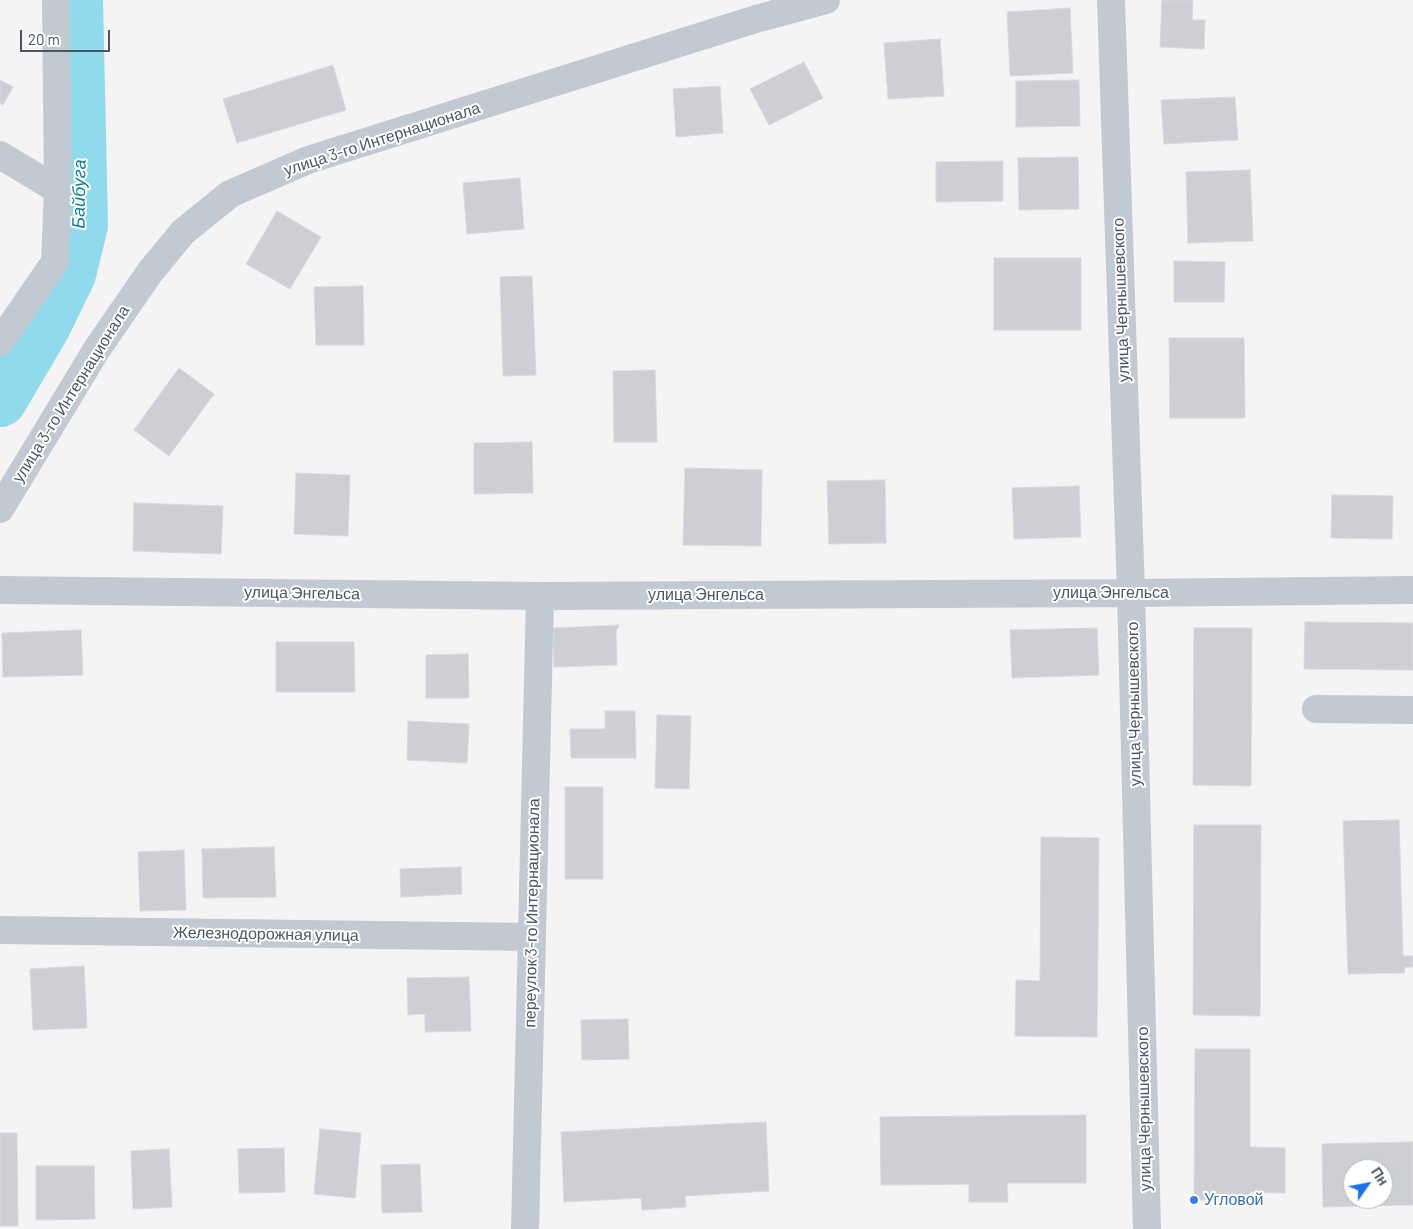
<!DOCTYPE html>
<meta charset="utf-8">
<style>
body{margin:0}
#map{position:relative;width:1413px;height:1229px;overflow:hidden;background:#f5f3f3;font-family:Barlow,sans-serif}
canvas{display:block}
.north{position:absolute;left:1343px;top:1159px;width:50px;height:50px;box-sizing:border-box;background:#fff;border:1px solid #b7bbc0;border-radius:50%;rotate:57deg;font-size:14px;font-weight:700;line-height:20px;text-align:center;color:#4a5661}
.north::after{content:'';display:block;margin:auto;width:18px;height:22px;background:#1a73e8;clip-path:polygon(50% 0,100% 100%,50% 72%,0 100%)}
.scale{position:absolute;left:20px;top:30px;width:90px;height:22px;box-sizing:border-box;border:2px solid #4a5661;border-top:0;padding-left:6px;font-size:15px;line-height:18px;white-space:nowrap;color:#4a5661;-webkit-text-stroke:4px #fff;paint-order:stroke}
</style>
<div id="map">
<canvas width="1413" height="1229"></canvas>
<div class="north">Пн</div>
<div class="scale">20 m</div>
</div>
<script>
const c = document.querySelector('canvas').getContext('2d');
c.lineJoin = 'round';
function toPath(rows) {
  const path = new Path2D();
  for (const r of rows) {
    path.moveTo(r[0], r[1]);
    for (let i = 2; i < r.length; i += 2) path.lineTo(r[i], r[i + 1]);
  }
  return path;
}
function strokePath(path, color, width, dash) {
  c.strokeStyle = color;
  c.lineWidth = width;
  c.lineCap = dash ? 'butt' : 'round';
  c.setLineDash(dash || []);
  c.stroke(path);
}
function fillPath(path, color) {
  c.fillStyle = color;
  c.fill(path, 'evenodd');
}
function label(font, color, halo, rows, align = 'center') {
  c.font = font + ' Barlow,sans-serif';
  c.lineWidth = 4;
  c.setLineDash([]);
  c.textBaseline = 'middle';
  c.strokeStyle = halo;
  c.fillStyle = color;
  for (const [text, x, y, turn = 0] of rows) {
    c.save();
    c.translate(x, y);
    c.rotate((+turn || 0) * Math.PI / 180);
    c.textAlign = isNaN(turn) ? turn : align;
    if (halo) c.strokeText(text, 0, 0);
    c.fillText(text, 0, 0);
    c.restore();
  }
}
strokePath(toPath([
 [0,400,44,325,69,274,81,225,76,0]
]), '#90daee', 54);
const building = toPath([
 [1162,0,1193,0,1192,20,1205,20,1204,49,1160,47,1162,0],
 [1070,8,1073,73,1010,76,1007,12,1070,8],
 [940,39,944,96,888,99,884,43,940,39],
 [804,62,823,98,769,125,750,89,804,62],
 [333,65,346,110,237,143,223,99,333,65],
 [0,80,13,87,3,105,0,103,0,80],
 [1079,80,1080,126,1016,127,1016,81,1079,80],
 [720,86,723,133,676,137,673,89,720,86],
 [1235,97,1238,140,1164,144,1161,100,1235,97],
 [1078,157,1079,209,1019,210,1018,158,1078,157],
 [1003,161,1003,201,936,202,936,162,1003,161],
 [1250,170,1253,241,1188,243,1186,172,1250,170],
 [520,178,524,229,467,234,463,183,520,178],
 [277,211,321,237,290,289,246,264,277,211],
 [994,258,1081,258,1081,330,994,330,994,258],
 [1174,261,1225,262,1224,302,1174,302,1174,261],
 [532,276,536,375,503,376,500,277,532,276],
 [363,286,364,345,316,345,314,287,363,286],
 [1169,338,1244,338,1245,418,1170,418,1169,338],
 [179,368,214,394,169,456,134,430,179,368],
 [655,370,657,442,614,442,613,371,655,370],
 [532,442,533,493,474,494,474,443,532,442],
 [685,468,762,470,761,546,683,545,685,468],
 [296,473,350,475,348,536,294,534,296,473],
 [885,480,886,543,829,544,827,481,885,480],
 [1079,486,1081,537,1014,539,1012,488,1079,486],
 [1332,495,1393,496,1392,539,1331,538,1332,495],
 [134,503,223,506,221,554,133,551,134,503],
 [1305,622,1413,623,1413,670,1304,669,1305,622],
 [619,625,616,632,617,665,554,667,553,628,619,625],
 [1097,628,1099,675,1012,678,1010,630,1097,628],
 [1194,628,1252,628,1251,786,1193,785,1194,628],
 [81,630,83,675,3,677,2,633,81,630],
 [276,642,354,642,355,692,276,692,276,642],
 [468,654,469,698,426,698,426,655,468,654],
 [605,711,635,711,636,758,571,758,570,729,605,729,605,711],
 [657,715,691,716,689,789,655,788,657,715],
 [408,721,469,724,467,763,407,760,408,721],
 [565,787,603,787,603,879,565,879,565,787],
 [1399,820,1403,956,1413,956,1413,967,1405,967,1404,973,1348,974,1343,821,1399,820],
 [1194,825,1261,825,1260,1016,1193,1015,1194,825],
 [1041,837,1099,838,1097,1037,1015,1036,1016,980,1040,981,1041,837],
 [274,847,276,897,203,898,202,849,274,847],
 [184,850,186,910,140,911,138,852,184,850],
 [461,867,462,894,401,897,400,869,461,867],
 [84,966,87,1028,33,1030,30,969,84,966],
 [469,977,471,1031,425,1032,425,1014,408,1015,407,978,469,977],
 [628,1019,629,1059,582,1060,581,1020,628,1019],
 [1195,1049,1250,1049,1250,1147,1285,1148,1285,1193,1250,1192,1250,1200,1194,1200,1195,1049],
 [1086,1115,1086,1183,1007,1183,1008,1202,969,1202,969,1184,881,1185,880,1117,1086,1115],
 [766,1122,769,1191,685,1196,686,1207,642,1210,641,1198,564,1202,561,1132,766,1122],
 [320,1129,361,1133,355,1198,314,1194,320,1129],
 [0,1133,17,1133,18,1226,0,1226,0,1133],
 [1413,1142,1413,1205,1323,1207,1322,1144,1413,1142],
 [1353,1169,1383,1169,1383,1199,1353,1199,1353,1169],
 [284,1148,285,1192,239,1193,238,1149,284,1148],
 [169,1149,172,1207,133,1209,131,1151,169,1149],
 [420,1164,422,1212,382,1213,381,1165,420,1164],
 [36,1166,94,1166,95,1219,36,1220,36,1166]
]);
fillPath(building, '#cdcfd5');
strokePath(building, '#d7d9de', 1);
strokePath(toPath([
 [1111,0,1131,593,1147,1229],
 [0,155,58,190],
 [0,342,55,262,58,190,56,0],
 [0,509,97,349,150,272,183,232,230,194,308,160,756,19,826,0],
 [0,590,540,596,1131,593,1413,590],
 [1316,709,1413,710],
 [0,930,532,937],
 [525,1229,540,596]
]), '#c1cad2', 28);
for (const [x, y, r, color] of [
 [1194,1200,5,"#3f7fe0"]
]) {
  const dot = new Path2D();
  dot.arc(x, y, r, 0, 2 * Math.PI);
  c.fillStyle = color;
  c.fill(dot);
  strokePath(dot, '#fff', 2);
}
label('16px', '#4a5661', '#fff', [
 ["улица 3-го Интернационала",382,139,-18],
 ["улица Чернышевского",1121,300,-92],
 ["улица 3-го Интернационала",71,394,-58],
 ["улица Энгельса",302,593,1],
 ["улица Энгельса",1111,593],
 ["улица Энгельса",706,595],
 ["улица Чернышевского",1134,704,-91],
 ["переулок 3-го Интернационала",532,913,-89],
 ["Железнодорожная улица",266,934,1],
 ["улица Чернышевского",1144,1109,-91]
]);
label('16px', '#366cbe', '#fff', [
 ["Угловой",1204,1200]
], 'left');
label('italic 18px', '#0c7c9b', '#fff', [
 ["Байбуга",79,194,-89]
]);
</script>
